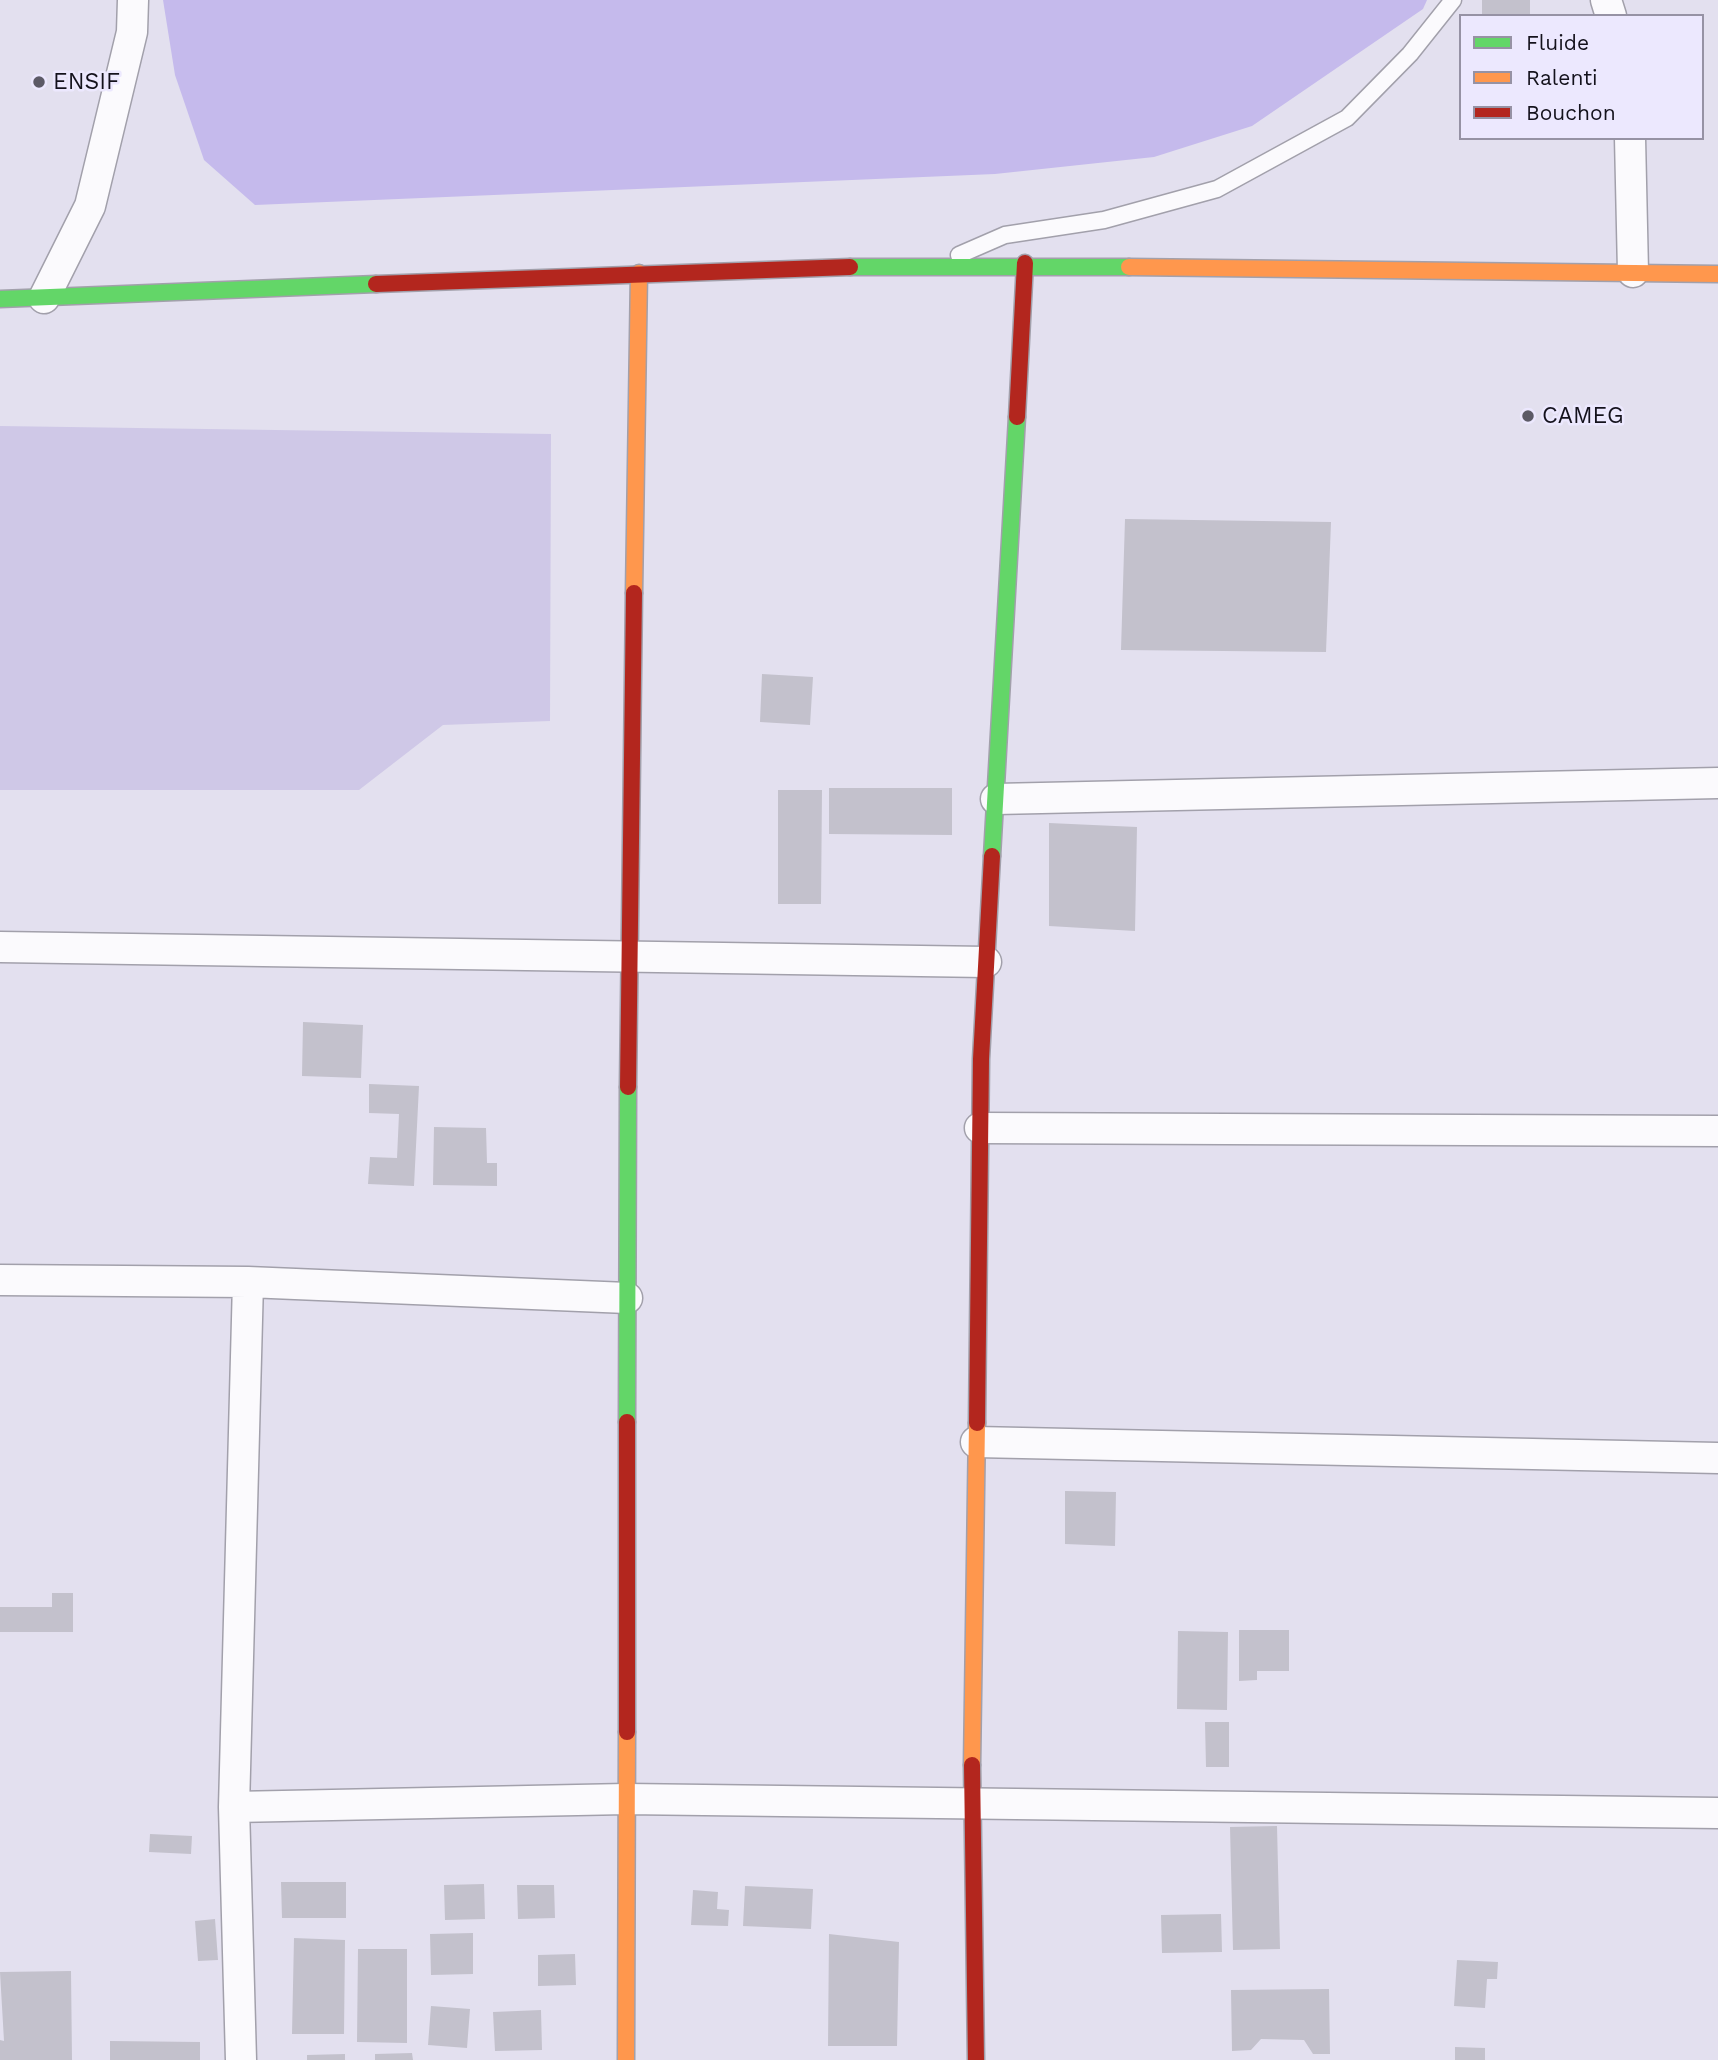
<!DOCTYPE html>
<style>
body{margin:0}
#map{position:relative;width:1718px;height:2060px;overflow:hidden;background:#e3e0ef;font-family:"Work Sans",sans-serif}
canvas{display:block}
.legend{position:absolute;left:1459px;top:14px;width:245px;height:126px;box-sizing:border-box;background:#ece8fe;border:2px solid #9692a4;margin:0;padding:9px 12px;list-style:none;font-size:21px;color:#14121c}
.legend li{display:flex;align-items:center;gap:14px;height:35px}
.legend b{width:35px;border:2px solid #9692a4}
</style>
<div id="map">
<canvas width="1718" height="2060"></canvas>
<ul class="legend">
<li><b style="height:9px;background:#63d668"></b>Fluide</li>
<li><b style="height:9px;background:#ff974d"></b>Ralenti</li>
<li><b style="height:9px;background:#b3261e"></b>Bouchon</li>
</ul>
</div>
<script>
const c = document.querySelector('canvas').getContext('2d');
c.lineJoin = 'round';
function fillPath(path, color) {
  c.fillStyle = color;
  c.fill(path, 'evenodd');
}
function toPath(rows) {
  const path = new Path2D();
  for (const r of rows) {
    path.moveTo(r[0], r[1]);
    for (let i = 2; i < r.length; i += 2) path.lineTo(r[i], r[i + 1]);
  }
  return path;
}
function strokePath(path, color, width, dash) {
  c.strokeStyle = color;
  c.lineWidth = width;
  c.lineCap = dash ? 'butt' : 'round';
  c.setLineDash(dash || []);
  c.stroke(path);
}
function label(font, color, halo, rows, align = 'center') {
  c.font = font + ' "Work Sans",sans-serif';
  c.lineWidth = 5;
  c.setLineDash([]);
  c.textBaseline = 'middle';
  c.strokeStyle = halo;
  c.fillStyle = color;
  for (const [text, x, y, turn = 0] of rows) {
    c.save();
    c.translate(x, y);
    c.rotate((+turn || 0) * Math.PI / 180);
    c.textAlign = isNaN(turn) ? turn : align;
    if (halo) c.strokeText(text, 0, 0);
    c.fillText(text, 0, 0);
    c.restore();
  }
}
fillPath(toPath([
 [0,426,551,434,550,721,443,725,359,790,0,790]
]), '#cfc8e7');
fillPath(toPath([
 [163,0,1427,0,1423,9,1252,126,1154,157,995,174,255,205,204,160,175,75]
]), '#c5baec');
fillPath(toPath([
 [1482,0,1530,0,1530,16,1482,16],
 [1125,519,1331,522,1326,652,1121,650],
 [762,674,813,677,810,725,760,722],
 [829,788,952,788,952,835,829,834],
 [778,790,822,790,821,904,778,904],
 [1049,823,1137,827,1135,931,1049,926],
 [303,1022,363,1025,361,1078,302,1076],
 [369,1084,419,1086,414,1186,368,1184,370,1157,397,1158,399,1114,369,1113],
 [434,1127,486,1128,487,1163,497,1163,497,1186,433,1185],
 [1065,1491,1116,1492,1115,1546,1065,1544],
 [52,1593,73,1593,73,1632,0,1632,0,1607,52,1607],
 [1239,1630,1289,1630,1289,1671,1257,1671,1257,1680,1239,1681],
 [1178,1631,1228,1632,1227,1710,1177,1709],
 [1205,1722,1229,1722,1229,1767,1206,1767],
 [1277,1826,1280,1949,1233,1950,1230,1827],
 [150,1834,192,1836,191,1854,149,1852],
 [281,1882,346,1882,346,1918,282,1918],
 [484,1884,485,1919,445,1920,444,1885],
 [517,1885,554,1885,555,1918,518,1919],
 [745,1886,813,1889,811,1929,743,1926],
 [693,1890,718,1892,717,1909,729,1910,728,1926,691,1925],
 [1221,1914,1222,1952,1162,1953,1161,1915],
 [215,1919,218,1960,198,1961,195,1921],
 [473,1933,473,1974,431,1975,430,1934],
 [829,1934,899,1942,897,2046,828,2046],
 [294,1938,345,1940,344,2034,292,2034],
 [358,1949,407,1949,407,2043,357,2042],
 [575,1954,576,1985,538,1986,538,1955],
 [1457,1960,1498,1962,1497,1979,1487,1979,1485,2008,1454,2006],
 [71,1971,72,2060,0,2060,0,2040,4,2041,0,1972],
 [1329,1989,1330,2054,1313,2054,1304,2040,1261,2039,1251,2050,1232,2051,1231,1990],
 [431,2006,470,2009,467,2048,428,2045],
 [541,2010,542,2050,495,2051,493,2012],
 [110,2041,200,2042,200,2060,110,2060],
 [1455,2047,1485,2048,1485,2060,1455,2060],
 [412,2053,413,2060,375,2060,375,2054],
 [345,2054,345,2060,307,2060,307,2055]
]), '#c3c1cc');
const lane = toPath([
 [959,255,1005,235,1104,220,1217,189,1347,118,1410,54,1453,0]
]);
const street = toPath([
 [1606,0,1611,16],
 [1630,138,1633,272],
 [44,298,90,206,132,32,133,0],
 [996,799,1718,783],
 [0,947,986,962],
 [980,1128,1718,1131],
 [0,1280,248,1282,627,1298],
 [976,1442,1718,1458],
 [234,1807,626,1799,1718,1813],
 [241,2060,234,1807,248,1282]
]);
const fast = toPath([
 [850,267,1129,267],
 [0,299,376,284],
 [992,856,1017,417],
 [627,1422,628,1087]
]);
const slow = toPath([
 [1129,267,1718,274],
 [634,593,639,273],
 [972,1765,977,1423],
 [626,2060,627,1732]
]);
const jam = toPath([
 [376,284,850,267],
 [1017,417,1025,263],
 [628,1087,634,593],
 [977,1423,981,1059,992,856],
 [627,1732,627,1422],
 [972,1765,976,2060]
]);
strokePath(lane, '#a2a0ab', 19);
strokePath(street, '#a2a0ab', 33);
strokePath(fast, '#a2a0ab', 19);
strokePath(slow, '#a2a0ab', 19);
strokePath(jam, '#a2a0ab', 19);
strokePath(lane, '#fbfafd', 16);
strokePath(street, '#fbfafd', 30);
strokePath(fast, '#63d668', 16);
strokePath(slow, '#ff974d', 16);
strokePath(jam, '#b3261e', 16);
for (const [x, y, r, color] of [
 [39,82,7,"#5c5a66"],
 [1528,416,7,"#5c5a66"]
]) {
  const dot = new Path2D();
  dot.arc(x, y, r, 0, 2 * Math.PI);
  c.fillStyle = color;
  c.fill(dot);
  strokePath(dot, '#ece8fe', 2.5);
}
label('23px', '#14121c', '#ece8fe', [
 ["ENSIF",53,82],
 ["CAMEG",1542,416]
], 'left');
</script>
